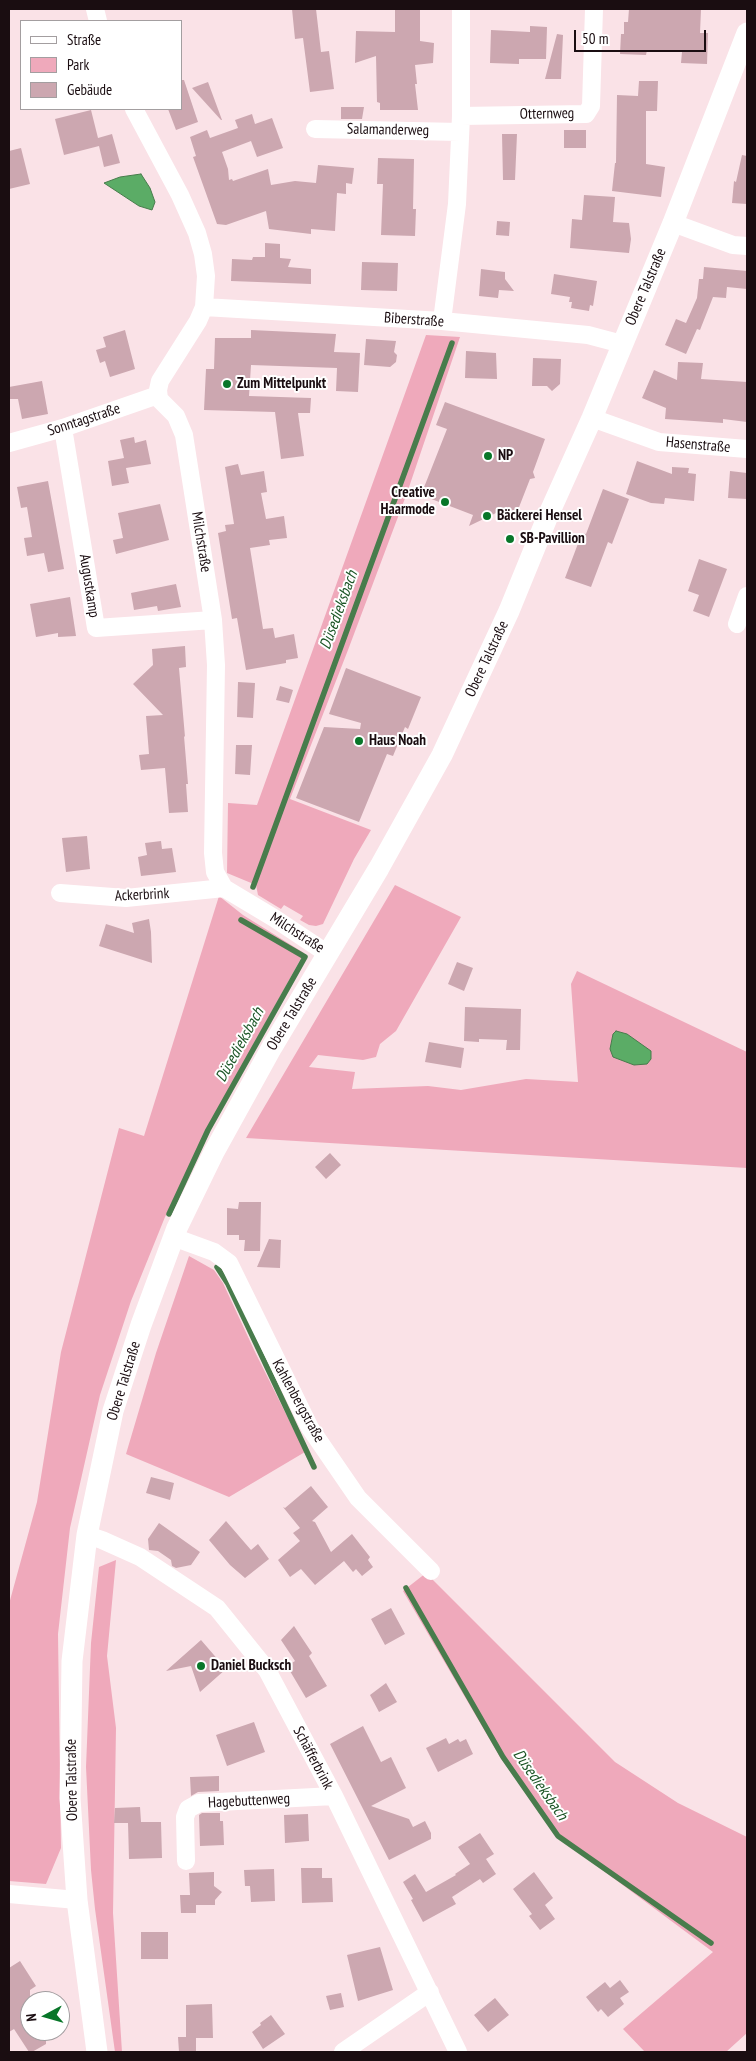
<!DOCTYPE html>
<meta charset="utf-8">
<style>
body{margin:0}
#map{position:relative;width:756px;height:2061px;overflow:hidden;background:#fae2e7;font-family:"PT Sans Narrow",sans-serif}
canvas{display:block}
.frame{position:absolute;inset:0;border:10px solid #1a0d11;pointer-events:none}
.legend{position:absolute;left:20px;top:20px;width:162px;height:90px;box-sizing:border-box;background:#fff;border:1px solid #a39ea0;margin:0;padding:6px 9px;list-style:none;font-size:15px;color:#1a0d11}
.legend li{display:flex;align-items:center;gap:10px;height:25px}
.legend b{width:25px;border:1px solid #a39ea0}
.north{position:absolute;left:20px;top:1991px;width:50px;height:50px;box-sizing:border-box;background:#fff;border:1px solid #a39ea0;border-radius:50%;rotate:264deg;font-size:14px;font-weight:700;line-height:20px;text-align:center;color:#1a0d11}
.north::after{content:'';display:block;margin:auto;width:18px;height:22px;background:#087629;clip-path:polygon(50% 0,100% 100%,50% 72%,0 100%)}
.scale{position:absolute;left:574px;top:30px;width:132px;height:22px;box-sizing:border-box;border:2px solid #1a0d11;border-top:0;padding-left:6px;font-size:15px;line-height:18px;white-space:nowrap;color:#1a0d11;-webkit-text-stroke:4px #fff;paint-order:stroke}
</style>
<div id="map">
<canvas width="756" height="2061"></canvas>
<div class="frame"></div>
<ul class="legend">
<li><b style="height:6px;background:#fff"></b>Straße</li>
<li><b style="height:14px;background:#efa9bb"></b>Park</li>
<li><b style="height:14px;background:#cca7b0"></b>Gebäude</li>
</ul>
<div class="north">N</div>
<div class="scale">50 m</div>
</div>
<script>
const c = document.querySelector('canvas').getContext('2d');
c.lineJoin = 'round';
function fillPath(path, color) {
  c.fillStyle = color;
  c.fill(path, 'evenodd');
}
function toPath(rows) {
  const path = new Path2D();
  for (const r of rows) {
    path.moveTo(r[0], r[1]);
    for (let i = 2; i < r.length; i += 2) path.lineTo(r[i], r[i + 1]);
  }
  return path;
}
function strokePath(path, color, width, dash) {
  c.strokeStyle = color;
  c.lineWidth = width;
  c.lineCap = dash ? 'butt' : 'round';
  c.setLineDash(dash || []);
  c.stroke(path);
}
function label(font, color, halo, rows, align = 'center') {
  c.font = font + ' "PT Sans Narrow",sans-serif';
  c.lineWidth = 4;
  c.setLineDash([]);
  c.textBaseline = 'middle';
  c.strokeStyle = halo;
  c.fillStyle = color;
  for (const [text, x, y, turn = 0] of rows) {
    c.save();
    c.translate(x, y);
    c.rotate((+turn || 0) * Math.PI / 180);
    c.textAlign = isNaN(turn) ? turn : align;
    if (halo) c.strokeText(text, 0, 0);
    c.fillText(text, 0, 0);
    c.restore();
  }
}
fillPath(toPath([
 [426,335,460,337,407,493,348,650,290,799,371,830,354,859,323,924,316,926,309,925,300,920,303,916,284,905,281,909,258,895,256,885,227,873,228,803,257,805],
 [395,885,461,917,396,1031,380,1044,376,1057,363,1060,318,1055,309,1067,355,1072,352,1089,428,1086,461,1090,526,1079,578,1082,571,984,577,971,747,1052,747,1168,246,1138],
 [219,896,243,915,304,953,207,1129,165,1217,131,1301,100,1395,70,1528,58,1634,61,1848,46,1884,9,1881,9,1604,37,1502,61,1352,119,1128,144,1136],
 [189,1256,214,1270,223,1283,256,1354,305,1452,229,1497,126,1454,156,1353],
 [116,1560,107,1656,116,1728,113,1913,122,2052,115,2052,95,1909,91,1870,86,1767,91,1643,99,1567],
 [426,1573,615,1762,678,1803,747,1837,747,2033,726,2052,645,2052,623,2029,713,1952,558,1837,500,1757,403,1591]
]), '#efa9bb');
const water = toPath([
 [141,174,150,188,155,202,152,210,139,206,104,183,120,177,141,174],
 [616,1031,627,1034,651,1051,651,1059,647,1064,634,1065,613,1057,610,1049,613,1034,616,1031]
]);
fillPath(water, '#5bac66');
strokePath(water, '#487c4c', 1);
strokePath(toPath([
 [253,887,452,343],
 [169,1214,208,1130,305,957,241,920],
 [217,1267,228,1284,314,1467],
 [406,1588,503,1757,558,1836,711,1943]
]), '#487c4c', 5.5);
fillPath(toPath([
 [292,9,316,9,321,52,329,51,334,89,310,92,303,38,295,39],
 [395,9,420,9,420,41,434,43,433,63,415,65,417,84,415,84,418,110,380,110,380,103,377,102,376,56,355,63,356,31,395,32],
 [629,9,701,9,700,33,708,33,707,64,681,63,682,52,647,50,646,55,620,54,621,34,624,34,624,22,628,22],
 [530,26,547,27,546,59,519,59,519,64,490,63,491,30,530,32],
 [557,34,563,35,561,79,545,79],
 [181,80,184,80,198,122,176,130,168,109,181,109],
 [639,81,658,81,657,111,646,111,646,164,665,167,661,197,612,191,615,163,616,163,617,95,638,96],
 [208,82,222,120,221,120,192,88],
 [341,107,364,107,362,119,341,119],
 [91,110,98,138,112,134,120,163,104,167,99,146,64,155,55,119],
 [252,114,255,124,272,118,283,148,257,157,251,141,222,152,228,169,229,180,232,179,233,181,268,169,271,185,295,181,316,183,318,165,354,168,352,184,346,183,346,194,337,193,335,231,311,229,311,234,269,229,266,211,226,225,217,224,193,157,196,156,190,137,207,130,210,138,238,128,235,120],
 [564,130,586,130,586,148,564,148],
 [502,134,517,134,515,180,503,180],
 [21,148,30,184,9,189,9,151],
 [742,155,747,156,747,204,732,203,734,181,736,182],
 [378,158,414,159,413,209,416,209,415,236,381,235,383,184,377,184],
 [584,195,615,197,613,222,629,223,631,239,629,253,570,248,572,219,582,220],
 [497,221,510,222,509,236,496,235],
 [265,243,280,244,280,258,291,259,288,267,311,269,311,284,231,281,232,259,252,260,253,257,265,257],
 [362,262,398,263,397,291,361,290],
 [704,267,747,271,747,289,727,287,726,298,713,297,700,330,697,329,686,354,665,345,676,319,686,323,697,298,699,279,703,279],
 [481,269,505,272,505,279,514,291,499,290,498,298,479,296],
 [554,274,597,281,593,306,590,305,589,311,571,308,572,302,569,302,570,297,551,294],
 [125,330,135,369,110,377,105,361,100,363,96,350,106,347,103,337],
 [251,330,336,334,334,352,360,353,358,392,336,391,337,368,251,365,249,396,311,398,310,413,298,413,304,456,281,459,275,412,204,410,206,369,214,369,215,338,251,338],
 [366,339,396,341,394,352,397,355,396,362,390,367,364,365],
 [466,351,496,353,497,379,465,378],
 [533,358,561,359,560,384,552,391,547,386,532,386],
 [678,362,703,363,701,379,747,382,747,422,723,419,723,423,665,419,666,408,642,398,654,370,677,380],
 [42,381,48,414,22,419,18,399,9,399,9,387],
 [445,402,545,439,533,472,535,478,530,479,514,520,496,513,469,526,473,515,421,495,447,429,436,425],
 [134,437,135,443,146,440,151,464,126,468,129,483,112,486,108,461,124,458,120,440],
 [637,461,672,474,672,467,689,468,688,473,696,474,694,501,665,498,664,504,651,503,626,494],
 [238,464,241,475,264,471,267,492,261,493,266,519,284,516,287,538,269,540,270,545,250,548,263,629,273,628,275,638,294,634,298,658,286,660,286,663,246,670,237,618,232,619,218,533,226,531,225,525,234,524,225,467],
 [730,471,747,473,747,499,728,498],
 [48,481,64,569,48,572,44,553,27,556,24,538,32,537,27,507,21,508,17,487],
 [603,489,629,499,612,544,608,542,591,587,565,578,582,533,586,534],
 [160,504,169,540,116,554,113,540,123,538,118,513],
 [699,559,727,569,709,617,693,611,699,595,688,591],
 [176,584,181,607,158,611,157,606,134,610,131,593],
 [70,597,76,636,58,637,58,633,36,637,30,604],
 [185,646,186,667,179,668,185,737,184,736,188,784,186,784,188,812,169,813,165,768,141,770,139,755,149,754,146,716,163,715,133,684,153,665,152,649],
 [346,668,421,697,408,729,405,727,393,756,387,754,359,822,296,798,324,727,360,729,361,723,329,714],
 [238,682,255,683,253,718,237,717],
 [280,686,293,690,289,703,276,700],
 [236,745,252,745,250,775,235,774],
 [87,836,90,869,66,872,62,838],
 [161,841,162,849,172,848,176,872,141,876,138,857,147,855,145,843],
 [149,919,151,932,152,963,99,946,106,924,134,933,132,923],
 [457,962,473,968,464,991,448,984],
 [465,1007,521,1009,520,1050,506,1050,507,1040,479,1039,479,1042,464,1041],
 [429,1042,464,1048,461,1068,425,1062],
 [330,1153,341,1165,326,1179,315,1167],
 [239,1202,261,1202,260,1251,244,1251,245,1240,239,1240,239,1235,227,1235,227,1208,238,1209],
 [269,1239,281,1240,280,1268,257,1267],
 [151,1477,174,1483,170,1500,146,1493],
 [311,1486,328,1507,312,1521,315,1522,331,1552,352,1534,370,1557,368,1560,373,1567,362,1576,356,1569,353,1572,344,1561,315,1585,301,1569,290,1577,278,1560,300,1541,293,1533,300,1528,283,1507,285,1508],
 [226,1521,251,1550,258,1544,269,1559,245,1578,230,1565,209,1540],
 [159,1523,200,1552,191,1565,176,1568,172,1566,171,1560,158,1551,149,1550,148,1539],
 [391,1608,405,1634,385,1645,371,1619],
 [294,1626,312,1653,309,1656,327,1686,306,1698,287,1666,295,1661,281,1640],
 [201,1640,226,1669,200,1692,191,1666,166,1671],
 [386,1683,397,1702,379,1712,370,1695],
 [254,1722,265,1752,227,1766,216,1735],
 [363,1726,381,1762,391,1757,406,1788,371,1806,409,1819,413,1827,425,1821,431,1833,431,1839,389,1860,330,1744],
 [446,1738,449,1744,458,1739,460,1742,466,1739,473,1754,438,1772,426,1748],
 [219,1776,219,1791,198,1792,191,1796,190,1777],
 [140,1807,141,1822,139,1822,161,1822,162,1858,129,1859,128,1823,114,1823,115,1808],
 [202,1813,220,1813,220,1821,223,1821,224,1845,200,1846,199,1815],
 [308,1814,309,1841,285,1843,284,1815],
 [480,1833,494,1854,486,1859,496,1874,483,1883,480,1879,452,1897,456,1904,423,1922,411,1900,413,1899,403,1882,415,1874,426,1892,456,1875,455,1874,470,1864,458,1847],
 [301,1868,322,1868,322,1878,332,1878,333,1902,302,1903],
 [274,1869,275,1901,251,1902,250,1886,245,1886,244,1870],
 [214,1872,214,1886,222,1892,215,1900,215,1905,196,1905,196,1913,181,1913,180,1895,190,1895,189,1873],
 [534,1872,553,1898,545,1905,555,1919,540,1930,529,1916,532,1914,513,1889],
 [141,1932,168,1932,168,1959,141,1959],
 [380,1947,393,1990,358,2001,347,1955],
 [20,1961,36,1986,30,1990,30,2031,41,2031,46,2038,46,2044,32,2052,29,2052,14,2029,9,2032,9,1968],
 [620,1980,629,1992,620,1998,624,2004,608,2017,601,2009,598,2012,586,1997,605,1982,610,1988],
 [341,1993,344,2007,330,2010,326,1996],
 [495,1998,509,2015,488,2032,474,2015],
 [212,2004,213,2038,196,2038,196,2052,179,2052,178,2037,186,2037,186,2005],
 [271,2015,285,2034,263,2049,252,2032,261,2025,260,2023]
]), '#cca7b0');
strokePath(toPath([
 [95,9,98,21],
 [134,109,180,195,197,233,203,254,206,276,204,307,198,321,160,381,158,390,159,399,176,416,184,435,213,620,216,665,213,853,215,872,224,888,274,918,328,954],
 [461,116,586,114,591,106,594,9],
 [315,129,460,132],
 [673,223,733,245,747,246],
 [204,307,442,321,588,335,622,344],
 [442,321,457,204,461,116,461,9],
 [592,418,659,442,747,449],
 [63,428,96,628,213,620],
 [9,443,63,428,158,395],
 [737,624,747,596],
 [60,893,126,898,224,888],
 [173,1237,214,1252,229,1263,310,1428,358,1498,431,1571],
 [87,1535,102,1540,140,1557,217,1608,267,1670,334,1796,458,2052],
 [186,1861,185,1817,188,1809,199,1803,334,1796],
 [9,1894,77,1900],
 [343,2052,430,1992]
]), '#fff', 18);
strokePath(toPath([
 [97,2052,77,1900,70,1798,72,1661,87,1535,113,1411,141,1325,177,1228,214,1152,272,1047,379,868,442,755,509,611,547,518,592,418,673,223,747,33]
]), '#fff', 21);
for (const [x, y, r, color] of [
 [227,384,5,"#087629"],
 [488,456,5,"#087629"],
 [445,502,5,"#087629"],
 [487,516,5,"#087629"],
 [510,539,5,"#087629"],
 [359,741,5,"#087629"],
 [201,1666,5,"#087629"]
]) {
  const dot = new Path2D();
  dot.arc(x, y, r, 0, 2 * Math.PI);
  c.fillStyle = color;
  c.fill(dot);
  strokePath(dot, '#fff', 2);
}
label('15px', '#1a0d11', '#fff', [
 ["Otternweg",547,114,-1],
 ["Salamanderweg",388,130,1],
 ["Obere Talstraße",646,287,-67],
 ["Biberstraße",414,320,4],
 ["Sonntagstraße",84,420,-18],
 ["Hasenstraße",698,445,5],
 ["Milchstraße",201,542,81],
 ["Augustkamp",89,586,81],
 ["Obere Talstraße",487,659,-65],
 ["Ackerbrink",142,895,-3],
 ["Milchstraße",297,933,33],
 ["Obere Talstraße",292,1014,-59],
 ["Obere Talstraße",124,1381,-73],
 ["Kahlenbergstraße",298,1401,61],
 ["Schäfferbrink",313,1758,62],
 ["Obere Talstraße",72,1780,-91],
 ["Hagebuttenweg",249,1801,-3]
]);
label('bold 15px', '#1a0d11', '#fff', [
 ["Zum Mittelpunkt",237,384],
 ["NP",498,456],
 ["Creative",435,493,"right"],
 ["Haarmode",435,510,"right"],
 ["Bäckerei Hensel",497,516],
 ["SB-Pavillion",520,539],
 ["Haus Noah",369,741],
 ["Daniel Bucksch",211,1666]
], 'left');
label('italic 16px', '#1c5526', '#fff', [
 ["Düsedieksbach",339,610,-70],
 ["Düsedieksbach",240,1045,-61],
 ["Düsedieksbach",540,1785,55]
]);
</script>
